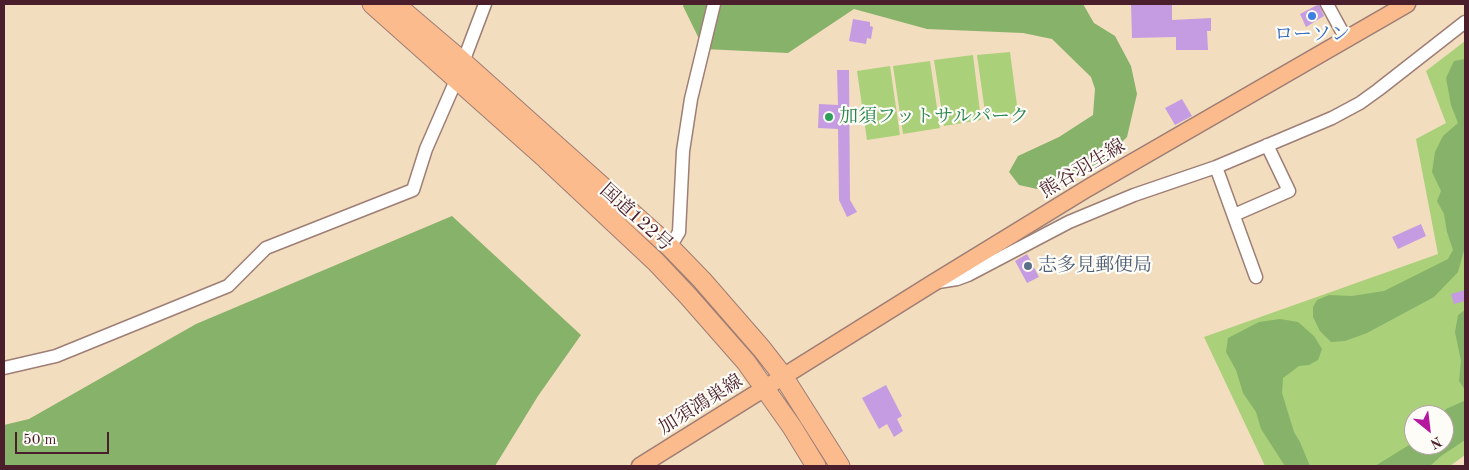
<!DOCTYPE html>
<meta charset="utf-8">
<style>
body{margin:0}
#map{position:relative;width:1469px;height:470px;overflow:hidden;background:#f3ddbf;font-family:"Old Standard TT",serif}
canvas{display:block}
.frame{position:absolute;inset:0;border:5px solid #4a1f2b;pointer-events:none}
.north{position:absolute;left:1404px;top:405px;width:50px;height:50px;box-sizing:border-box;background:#fdfcf7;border:1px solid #b5a4a5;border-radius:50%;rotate:151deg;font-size:14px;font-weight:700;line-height:20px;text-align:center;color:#4a1f2b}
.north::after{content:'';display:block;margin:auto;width:18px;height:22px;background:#b5179e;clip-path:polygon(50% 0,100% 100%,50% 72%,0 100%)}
.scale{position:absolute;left:15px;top:432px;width:94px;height:22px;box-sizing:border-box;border:2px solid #4a1f2b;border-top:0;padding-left:6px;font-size:15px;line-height:18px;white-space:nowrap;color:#4a1f2b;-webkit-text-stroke:4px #fdfcf7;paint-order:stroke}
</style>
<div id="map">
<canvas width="1469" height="470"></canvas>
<div class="frame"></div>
<div class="north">N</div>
<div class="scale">50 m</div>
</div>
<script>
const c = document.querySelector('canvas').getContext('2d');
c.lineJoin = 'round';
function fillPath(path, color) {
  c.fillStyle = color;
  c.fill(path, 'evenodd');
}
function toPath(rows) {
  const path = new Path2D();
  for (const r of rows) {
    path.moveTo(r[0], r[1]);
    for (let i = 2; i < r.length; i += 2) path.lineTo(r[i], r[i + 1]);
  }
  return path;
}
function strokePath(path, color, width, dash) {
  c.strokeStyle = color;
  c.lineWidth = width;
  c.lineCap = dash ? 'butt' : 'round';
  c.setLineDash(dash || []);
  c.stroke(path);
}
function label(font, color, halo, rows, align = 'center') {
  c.font = font + ' "Old Standard TT","Noto Serif JP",serif';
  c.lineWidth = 4.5;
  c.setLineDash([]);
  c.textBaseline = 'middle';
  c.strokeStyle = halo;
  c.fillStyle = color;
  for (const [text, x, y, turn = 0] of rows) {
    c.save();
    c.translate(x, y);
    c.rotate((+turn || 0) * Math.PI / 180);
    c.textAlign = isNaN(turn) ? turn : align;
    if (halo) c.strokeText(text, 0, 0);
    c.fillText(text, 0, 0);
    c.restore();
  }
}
fillPath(toPath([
 [1465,41,1465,455,1450,466,1265,466,1204,337,1438,254,1416,139,1446,123,1426,71],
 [1414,415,1444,415,1444,445,1414,445],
 [1010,52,1018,113,986,119,977,55],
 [973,55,981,120,944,126,934,60],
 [930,61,940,128,903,134,893,66],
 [890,66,900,135,867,140,857,71]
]), '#aad079');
fillPath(toPath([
 [684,4,1083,4,1094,23,1115,36,1131,66,1137,94,1127,137,1104,160,1067,180,1037,189,1019,185,1009,172,1018,156,1059,137,1093,115,1095,89,1091,77,1052,39,1023,33,927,29,854,9,788,53,704,49,683,6],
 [1465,59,1465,247,1458,272,1434,297,1367,333,1345,341,1331,342,1320,331,1313,317,1313,307,1317,300,1329,295,1352,296,1384,291,1448,259,1453,250,1447,232,1444,214,1437,201,1441,191,1432,172,1435,152,1443,136,1458,123,1451,105,1446,78,1454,61],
 [452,216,581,335,538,396,495,466,4,466,4,425,29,419,196,324],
 [1465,310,1465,390,1459,381,1461,361,1455,332,1458,315],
 [1280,319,1298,322,1314,336,1322,349,1318,360,1309,365,1299,366,1283,378,1282,393,1294,432,1300,442,1310,466,1285,466,1261,429,1256,412,1243,393,1236,370,1226,352,1228,338,1259,322],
 [1465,396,1465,440,1441,456,1430,466,1375,466,1414,442,1414,445,1444,445,1444,415,1441,415,1446,409,1464,401]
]), '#87b269');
fillPath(toPath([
 [1131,4,1172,4,1172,20,1211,18,1211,31,1207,31,1208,50,1176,50,1176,37,1132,38],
 [1319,4,1324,16,1306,27,1300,14],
 [853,19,870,22,870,26,873,27,871,39,867,38,866,44,849,41],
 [837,70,849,70,850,200,857,212,847,217,839,200,838,129,818,128,819,104,838,105],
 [1182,99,1192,116,1175,125,1165,108],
 [1421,224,1426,236,1398,249,1392,237],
 [1027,254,1039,277,1027,283,1015,261],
 [1465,290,1465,301,1454,304,1451,294],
 [886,385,902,416,897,419,903,431,894,437,887,424,879,429,862,398]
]), '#c59ce1');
const minor = toPath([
 [1327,4,1346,39],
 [1216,167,1256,277],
 [1234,215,1289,191,1267,145],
 [670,247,679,232,683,151,691,99,714,4],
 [938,282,957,279,968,275,1069,222,1134,195,1216,167,1332,118,1360,103,1378,90,1465,22],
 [4,368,56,356,228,286,266,248,413,190,426,149,457,78,485,4]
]);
const major = toPath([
 [640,466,933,283,1088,188,1407,4]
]);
const highway = toPath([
 [372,4,546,159,656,262,688,296,746,362,792,427,816,466],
 [395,4,462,61,670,247,702,280,762,349,783,376,840,466]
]);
strokePath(minor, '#9e7e75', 15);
strokePath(major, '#9e7e75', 19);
strokePath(highway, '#9e7e75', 21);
strokePath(minor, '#fff', 12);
strokePath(major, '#fbbb8d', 16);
strokePath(highway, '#fbbb8d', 19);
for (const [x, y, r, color] of [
 [1312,16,5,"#3f7fe0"],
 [829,117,5,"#2e9e5b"],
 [1028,266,5,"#5c6f8a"]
]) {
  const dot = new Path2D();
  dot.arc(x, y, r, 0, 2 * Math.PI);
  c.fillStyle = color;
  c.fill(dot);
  strokePath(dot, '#fdfcf7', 2);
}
label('19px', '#366cbe', '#fdfcf7', [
 ["ローソン",1312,35]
]);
label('19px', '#27864d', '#fdfcf7', [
 ["加須フットサルパーク",839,117]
], 'left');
label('19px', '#4a1f2b', '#fdfcf7', [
 ["熊谷羽生線",1083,169,-31],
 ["国道122号",636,218,42],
 ["加須鴻巣線",701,405,-32]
]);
label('19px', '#4e5e75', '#fdfcf7', [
 ["志多見郵便局",1038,266]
], 'left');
</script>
